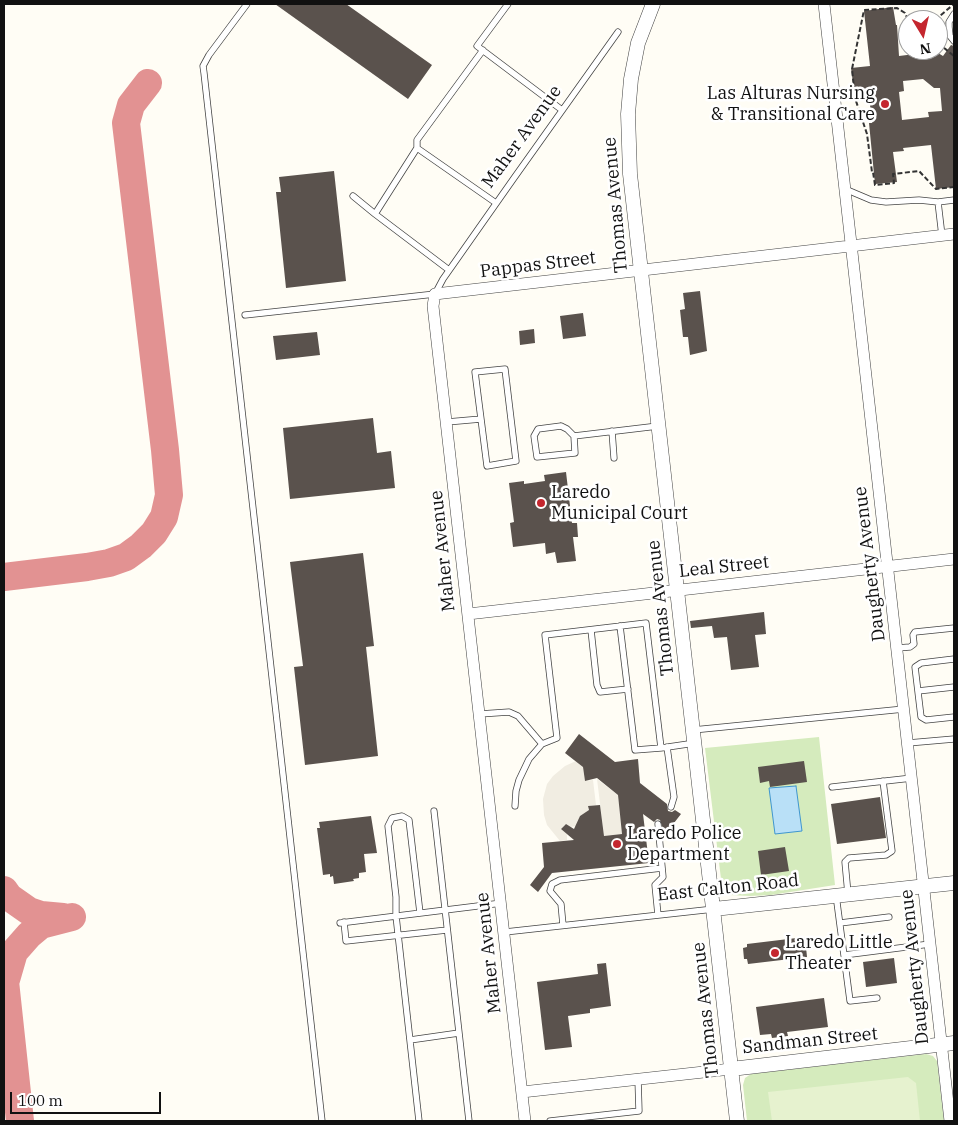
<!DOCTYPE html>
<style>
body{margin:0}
#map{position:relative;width:958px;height:1125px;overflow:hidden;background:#fffdf5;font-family:"IBM Plex Serif",serif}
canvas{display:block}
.frame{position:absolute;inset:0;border:5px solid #111;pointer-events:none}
.north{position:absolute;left:898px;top:10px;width:50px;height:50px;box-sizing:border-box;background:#fff;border:1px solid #a0a0a0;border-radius:50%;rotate:171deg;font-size:14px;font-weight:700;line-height:20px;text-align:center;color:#111}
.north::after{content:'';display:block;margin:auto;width:18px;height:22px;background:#c4262e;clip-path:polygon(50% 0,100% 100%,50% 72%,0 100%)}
.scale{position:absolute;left:10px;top:1092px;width:151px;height:22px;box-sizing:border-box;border:2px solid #111;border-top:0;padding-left:6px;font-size:15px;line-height:18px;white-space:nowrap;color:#111;-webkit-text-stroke:4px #fff;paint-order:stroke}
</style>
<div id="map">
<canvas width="958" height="1125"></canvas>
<div class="frame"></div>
<div class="north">N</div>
<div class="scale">100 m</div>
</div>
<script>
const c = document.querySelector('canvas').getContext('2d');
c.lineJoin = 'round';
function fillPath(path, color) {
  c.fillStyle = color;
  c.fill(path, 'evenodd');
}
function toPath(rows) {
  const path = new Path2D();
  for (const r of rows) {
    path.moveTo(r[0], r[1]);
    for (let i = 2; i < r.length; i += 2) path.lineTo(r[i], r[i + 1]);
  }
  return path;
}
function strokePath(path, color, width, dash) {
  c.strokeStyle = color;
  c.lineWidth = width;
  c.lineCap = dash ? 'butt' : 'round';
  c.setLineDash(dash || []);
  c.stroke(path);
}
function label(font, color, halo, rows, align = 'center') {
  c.font = font + ' "IBM Plex Serif",serif';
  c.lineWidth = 5;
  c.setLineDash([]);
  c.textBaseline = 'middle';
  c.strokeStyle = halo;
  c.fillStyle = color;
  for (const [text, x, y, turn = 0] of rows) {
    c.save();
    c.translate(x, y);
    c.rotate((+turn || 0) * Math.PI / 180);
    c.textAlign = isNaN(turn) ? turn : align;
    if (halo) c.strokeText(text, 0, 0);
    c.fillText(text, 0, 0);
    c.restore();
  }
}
fillPath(toPath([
 [819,737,835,885,771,895,750,896,729,895,722,887,705,748],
 [926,1054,933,1056,937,1061,944,1121,747,1121,743,1085,745,1078,751,1074]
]), '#d5ebbd');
fillPath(toPath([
 [908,1077,916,1083,920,1121,772,1121,768,1092]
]), '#e6f2cf');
fillPath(toPath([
 [576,761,583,767,585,781,593,780,596,805,588,806,589,811,580,816,577,826,570,827,566,824,561,829,567,834,567,840,560,841,547,825,544,815,543,799,547,784,553,776,565,766],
 [597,779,618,795,622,834,604,836]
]), '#f1ede2');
const water = toPath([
 [796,786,802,831,775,834,769,788,796,786]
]);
fillPath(water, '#b9e0f7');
strokePath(water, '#3f96cf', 1);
strokePath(toPath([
 [4,577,87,567,109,563,126,557,141,546,154,533,164,517,169,495,165,450,126,123,131,105,148,83],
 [4,890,9,897,29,911,41,915,63,917],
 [4,972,20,1121],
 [5,983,14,952,29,935,41,925,72,917]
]), '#e29292', 28);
fillPath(toPath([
 [275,4,346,4,432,65,408,99],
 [893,7,896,25,897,25,899,56,931,52,933,50,943,56,951,45,954,46,954,187,936,189,931,145,903,148,904,151,893,152,897,182,875,184,869,123,872,123,869,96,855,98,851,68,870,66,864,11],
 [923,79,934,88,940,88,942,111,928,112,929,117,902,120,899,92,904,91,903,81],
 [334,171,346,281,286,288,276,192,281,192,279,177],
 [700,291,707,351,690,355,688,337,683,337,680,310,685,309,683,293],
 [583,313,586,336,563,339,560,316],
 [534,329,535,343,520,345,519,331],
 [317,332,320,355,276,360,273,336],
 [373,418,377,453,391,451,395,488,290,499,283,428],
 [566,472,572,523,577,523,578,537,573,537,576,561,557,563,555,552,546,554,545,543,513,547,510,523,514,522,509,483,524,481,524,484,545,481,544,475],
 [363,553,374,646,366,647,378,756,305,765,294,667,303,666,290,562],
 [764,612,766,634,755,635,759,667,731,670,727,637,714,638,712,626,691,628,690,621],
 [579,734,615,762,638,759,640,783,667,804,668,811,672,812,675,810,681,814,667,832,663,829,660,820,657,819,654,822,643,814,649,863,552,873,538,892,530,885,544,867,542,843,574,840,561,829,566,824,574,829,580,816,589,810,588,806,600,805,604,836,622,834,618,795,597,778,585,781,583,767,565,753],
 [804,761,807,782,770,787,769,781,760,783,758,767],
 [880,797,886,838,837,844,831,804],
 [371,816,377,853,364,854,366,872,359,873,359,878,353,879,354,881,334,884,333,876,330,877,330,874,323,875,317,828,320,828,319,822],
 [785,847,789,871,761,875,758,851],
 [805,937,807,957,748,964,747,959,744,959,743,948,747,947,747,944],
 [894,958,897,983,866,987,863,962],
 [606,963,611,1006,590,1009,590,1013,568,1016,572,1047,545,1050,537,982,598,974,597,964],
 [824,998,828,1027,787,1032,788,1036,772,1038,771,1034,760,1035,756,1007]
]), '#5a524d');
const service = toPath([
 [247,4,209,55,203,66,204,73,322,1121],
 [508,4,477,46,562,110],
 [954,14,949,22,949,27,950,36,954,41],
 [483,50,417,140,417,148,496,203],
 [417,148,375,214,449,270],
 [845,189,871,200,886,202,919,200,938,202,954,200],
 [353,196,375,214],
 [938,202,942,236],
 [245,315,435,294,443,279,514,178,618,32],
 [447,422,481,419,487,466,516,461,505,369,475,372,481,419],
 [561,426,567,429,574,436,575,453,537,457,534,436,538,429,561,426],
 [612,431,614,458],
 [574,436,658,426],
 [620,626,635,750,661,748],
 [591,630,597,685,600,692,628,689],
 [897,648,910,647,914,644,913,635,915,632,954,628],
 [954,659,921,663,915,667,921,717,926,720,954,717],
 [918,691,954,687],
 [480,714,509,712,518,716,542,744,529,759,519,780,516,791,515,806],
 [693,730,904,709],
 [908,743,954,739],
 [542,744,557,738,545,635,646,623,661,748,695,743],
 [667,747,674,797,671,807],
 [832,787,912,778],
 [434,811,469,1121],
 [658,824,663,877,655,885,658,915],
 [848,894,845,862,849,858,886,855,892,851,883,781],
 [836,895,850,1001,877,998],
 [344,922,346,941,447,930],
 [340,923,502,903],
 [840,923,889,917],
 [563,925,561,904,550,891,552,884,560,880,662,868],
 [505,932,714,909],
 [844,955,930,944],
 [410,1040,459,1033],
 [419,1121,396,916,396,897,388,826,392,818,402,816,409,820,420,913],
 [550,1121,639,1111,638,1079]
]);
const minor = toPath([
 [824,4,950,1121],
 [468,614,954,559],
 [522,1092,731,1069],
 [525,1121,433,306,435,294,954,234]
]);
const tertiary = toPath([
 [653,4,638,43,631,79,628,114,630,174,737,1121],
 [714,909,954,883],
 [731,1069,954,1043]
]);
strokePath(service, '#444', 7);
strokePath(minor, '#444', 12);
strokePath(tertiary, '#444', 15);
strokePath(toPath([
 [908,20,905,13,897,8,864,10,852,69,855,98,867,134,872,172,873,172,875,185,894,183,893,174,919,171,936,189,954,187],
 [935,20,954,4],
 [938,43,954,56],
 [918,50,918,54]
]), '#333', 2, [5, 2.5]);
strokePath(service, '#fff', 5.5);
strokePath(minor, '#fff', 11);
strokePath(tertiary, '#fff', 14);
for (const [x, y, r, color] of [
 [885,104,5,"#c4262e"],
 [541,503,5,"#c4262e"],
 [617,844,5,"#c4262e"],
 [775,953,5,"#c4262e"]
]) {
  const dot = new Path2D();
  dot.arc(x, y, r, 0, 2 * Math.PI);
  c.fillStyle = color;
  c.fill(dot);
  strokePath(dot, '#fff', 2);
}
label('18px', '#111', '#fff', [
 ["Las Alturas Nursing",875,94,"right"],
 ["& Transitional Care",875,115,"right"],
 ["Laredo",551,493],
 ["Municipal Court",551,514],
 ["Laredo Police",627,834],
 ["Department",627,855],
 ["Laredo Little",785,943],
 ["Theater",785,964]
], 'left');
label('18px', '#111', '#fff', [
 ["Maher Avenue",522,137,-54],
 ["Thomas Avenue",616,205,-95],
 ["Pappas Street",538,265,-7],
 ["Maher Avenue",443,551,-96],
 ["Daugherty Avenue",870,564,-97],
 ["Leal Street",724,567,-6],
 ["Thomas Avenue",661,608,-96],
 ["East Calton Road",728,888,-6],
 ["Maher Avenue",489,953,-96],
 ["Daugherty Avenue",915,967,-96],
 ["Thomas Avenue",706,1010,-96],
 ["Sandman Street",810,1041,-6]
]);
</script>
